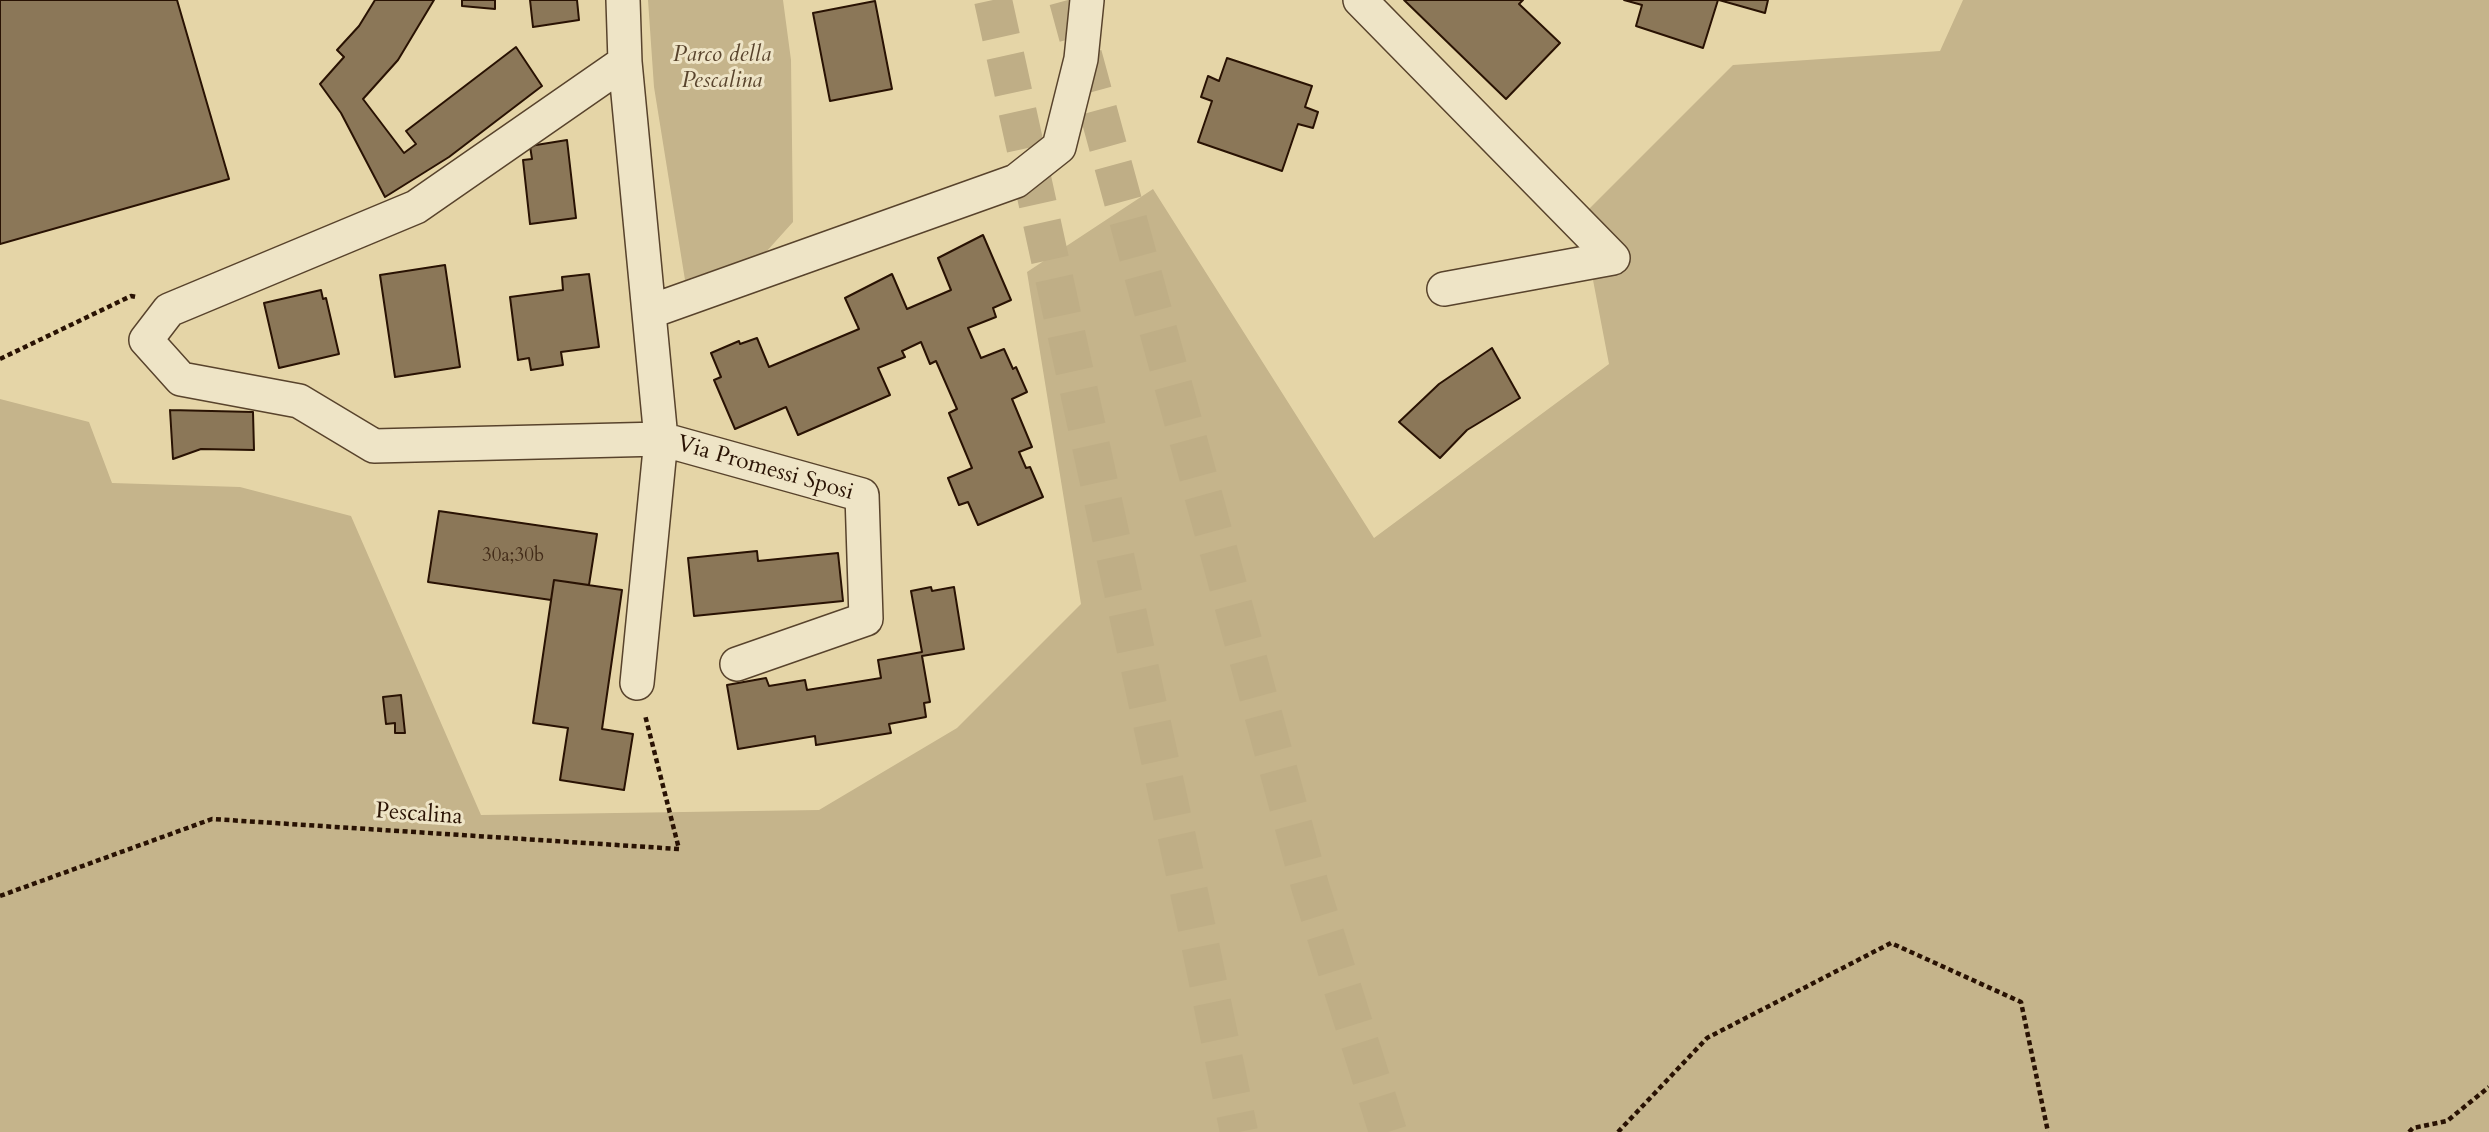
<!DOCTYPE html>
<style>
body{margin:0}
canvas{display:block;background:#e5d5a7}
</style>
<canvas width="2489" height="1132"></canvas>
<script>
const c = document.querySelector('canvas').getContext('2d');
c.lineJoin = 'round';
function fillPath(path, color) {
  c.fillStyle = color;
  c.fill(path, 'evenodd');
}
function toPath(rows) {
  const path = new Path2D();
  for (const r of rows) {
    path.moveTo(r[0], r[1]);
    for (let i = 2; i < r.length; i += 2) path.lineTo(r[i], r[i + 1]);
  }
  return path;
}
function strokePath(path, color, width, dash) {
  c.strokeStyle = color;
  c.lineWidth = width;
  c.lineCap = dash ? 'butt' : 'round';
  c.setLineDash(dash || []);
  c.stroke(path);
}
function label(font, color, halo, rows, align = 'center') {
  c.font = font + ' Cardo,serif';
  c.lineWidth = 6;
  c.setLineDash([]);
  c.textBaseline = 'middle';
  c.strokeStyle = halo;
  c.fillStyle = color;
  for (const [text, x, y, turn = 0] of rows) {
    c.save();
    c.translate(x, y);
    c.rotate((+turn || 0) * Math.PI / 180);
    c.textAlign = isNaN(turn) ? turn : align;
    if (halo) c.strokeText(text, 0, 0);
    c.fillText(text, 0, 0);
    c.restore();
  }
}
fillPath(toPath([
 [648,0,783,0,791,60,793,222,766,252,685,280,654,87],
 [1963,0,2489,0,2489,1132,0,1132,0,399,89,422,112,483,240,487,351,516,481,815,819,810,957,728,1081,604,1027,272,1153,189,1374,538,1609,364,1581,217,1733,65,1940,51]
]), '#c5b48b');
const building = toPath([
 [0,0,177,0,229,179,0,244,0,0],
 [375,0,434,0,398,60,363,99,404,153,416,144,406,131,516,47,542,86,449,157,385,197,341,113,320,84,344,57,337,50,359,26,375,0],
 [462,0,495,0,495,9,462,6,462,0],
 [530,0,577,0,579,20,533,27,530,0],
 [1404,0,1523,0,1519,4,1560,43,1506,99,1404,0],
 [1624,0,1718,0,1703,48,1636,26,1642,5,1624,0],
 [1719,0,1768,0,1765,13,1719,0],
 [875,1,892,89,830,101,813,13,875,1],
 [1227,58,1312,86,1305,107,1318,112,1313,128,1298,124,1282,171,1198,142,1212,101,1201,97,1208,76,1219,81,1227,58],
 [567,140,576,218,530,224,523,160,532,159,530,146,567,140],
 [983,235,1011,300,993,308,996,317,968,328,981,358,1004,349,1013,369,1016,367,1027,392,1012,399,1032,447,1019,452,1026,468,1030,467,1043,497,978,525,968,502,959,505,948,478,972,468,949,413,957,409,936,361,930,364,921,342,902,351,905,357,878,368,890,395,798,435,786,407,735,429,714,380,721,377,711,353,739,341,740,344,757,338,769,367,859,329,845,298,892,274,907,309,951,290,938,258,983,235],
 [445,265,460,367,395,377,380,275,445,265],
 [589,274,599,347,561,352,563,365,531,370,529,358,518,360,510,297,563,290,562,277,589,274],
 [321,290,323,299,326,298,339,354,279,368,264,303,321,290],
 [1492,348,1520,398,1467,430,1440,458,1399,422,1439,384,1492,348],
 [170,410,253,412,254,450,201,449,173,459,170,410],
 [439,511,597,534,589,585,554,580,551,600,428,582,439,511],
 [757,551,758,561,838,553,843,601,694,616,688,558,757,551],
 [554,580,622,590,602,729,633,734,624,790,560,780,568,728,533,723,554,580],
 [931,587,932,591,954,587,964,649,922,656,930,702,924,703,926,717,889,724,891,733,816,745,815,736,738,749,727,685,766,678,769,686,805,680,807,690,881,678,878,660,922,652,911,591,931,587],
 [401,695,405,733,395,733,395,723,386,724,383,697,401,695]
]);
fillPath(building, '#8b7758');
strokePath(building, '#291203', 2);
strokePath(toPath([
 [993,0,1194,915,1239,1132],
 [1068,0,1310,886,1388,1132]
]), '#bfae86', 38, [38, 19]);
const minor = toPath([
 [623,0,625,62,661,439,374,446,299,401,181,379,146,340,169,310,416,207,625,62],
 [1360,0,1613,258,1444,289],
 [649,312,1016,181,1059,147,1081,59,1087,0],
 [637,683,661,439,862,495,866,619,737,664]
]);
strokePath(minor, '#58432c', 36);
strokePath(toPath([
 [0,359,131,296,136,297],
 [0,896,212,819,679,849,645,715],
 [1618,1132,1707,1038,1891,943,2021,1002,2048,1132],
 [2409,1132,2413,1128,2447,1121,2489,1087]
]), '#291203', 4.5, [5, 3.5]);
strokePath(minor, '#eee4c6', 33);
label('19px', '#422b18', null, [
 ["30a;30b",513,557]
]);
label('italic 23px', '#58432c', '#eee4c6', [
 ["Parco della",722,56],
 ["Pescalina",722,82]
]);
label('23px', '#291203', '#eee4c6', [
 ["Via Promessi Sposi",765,469,16],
 ["Pescalina",419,815,4]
]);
</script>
